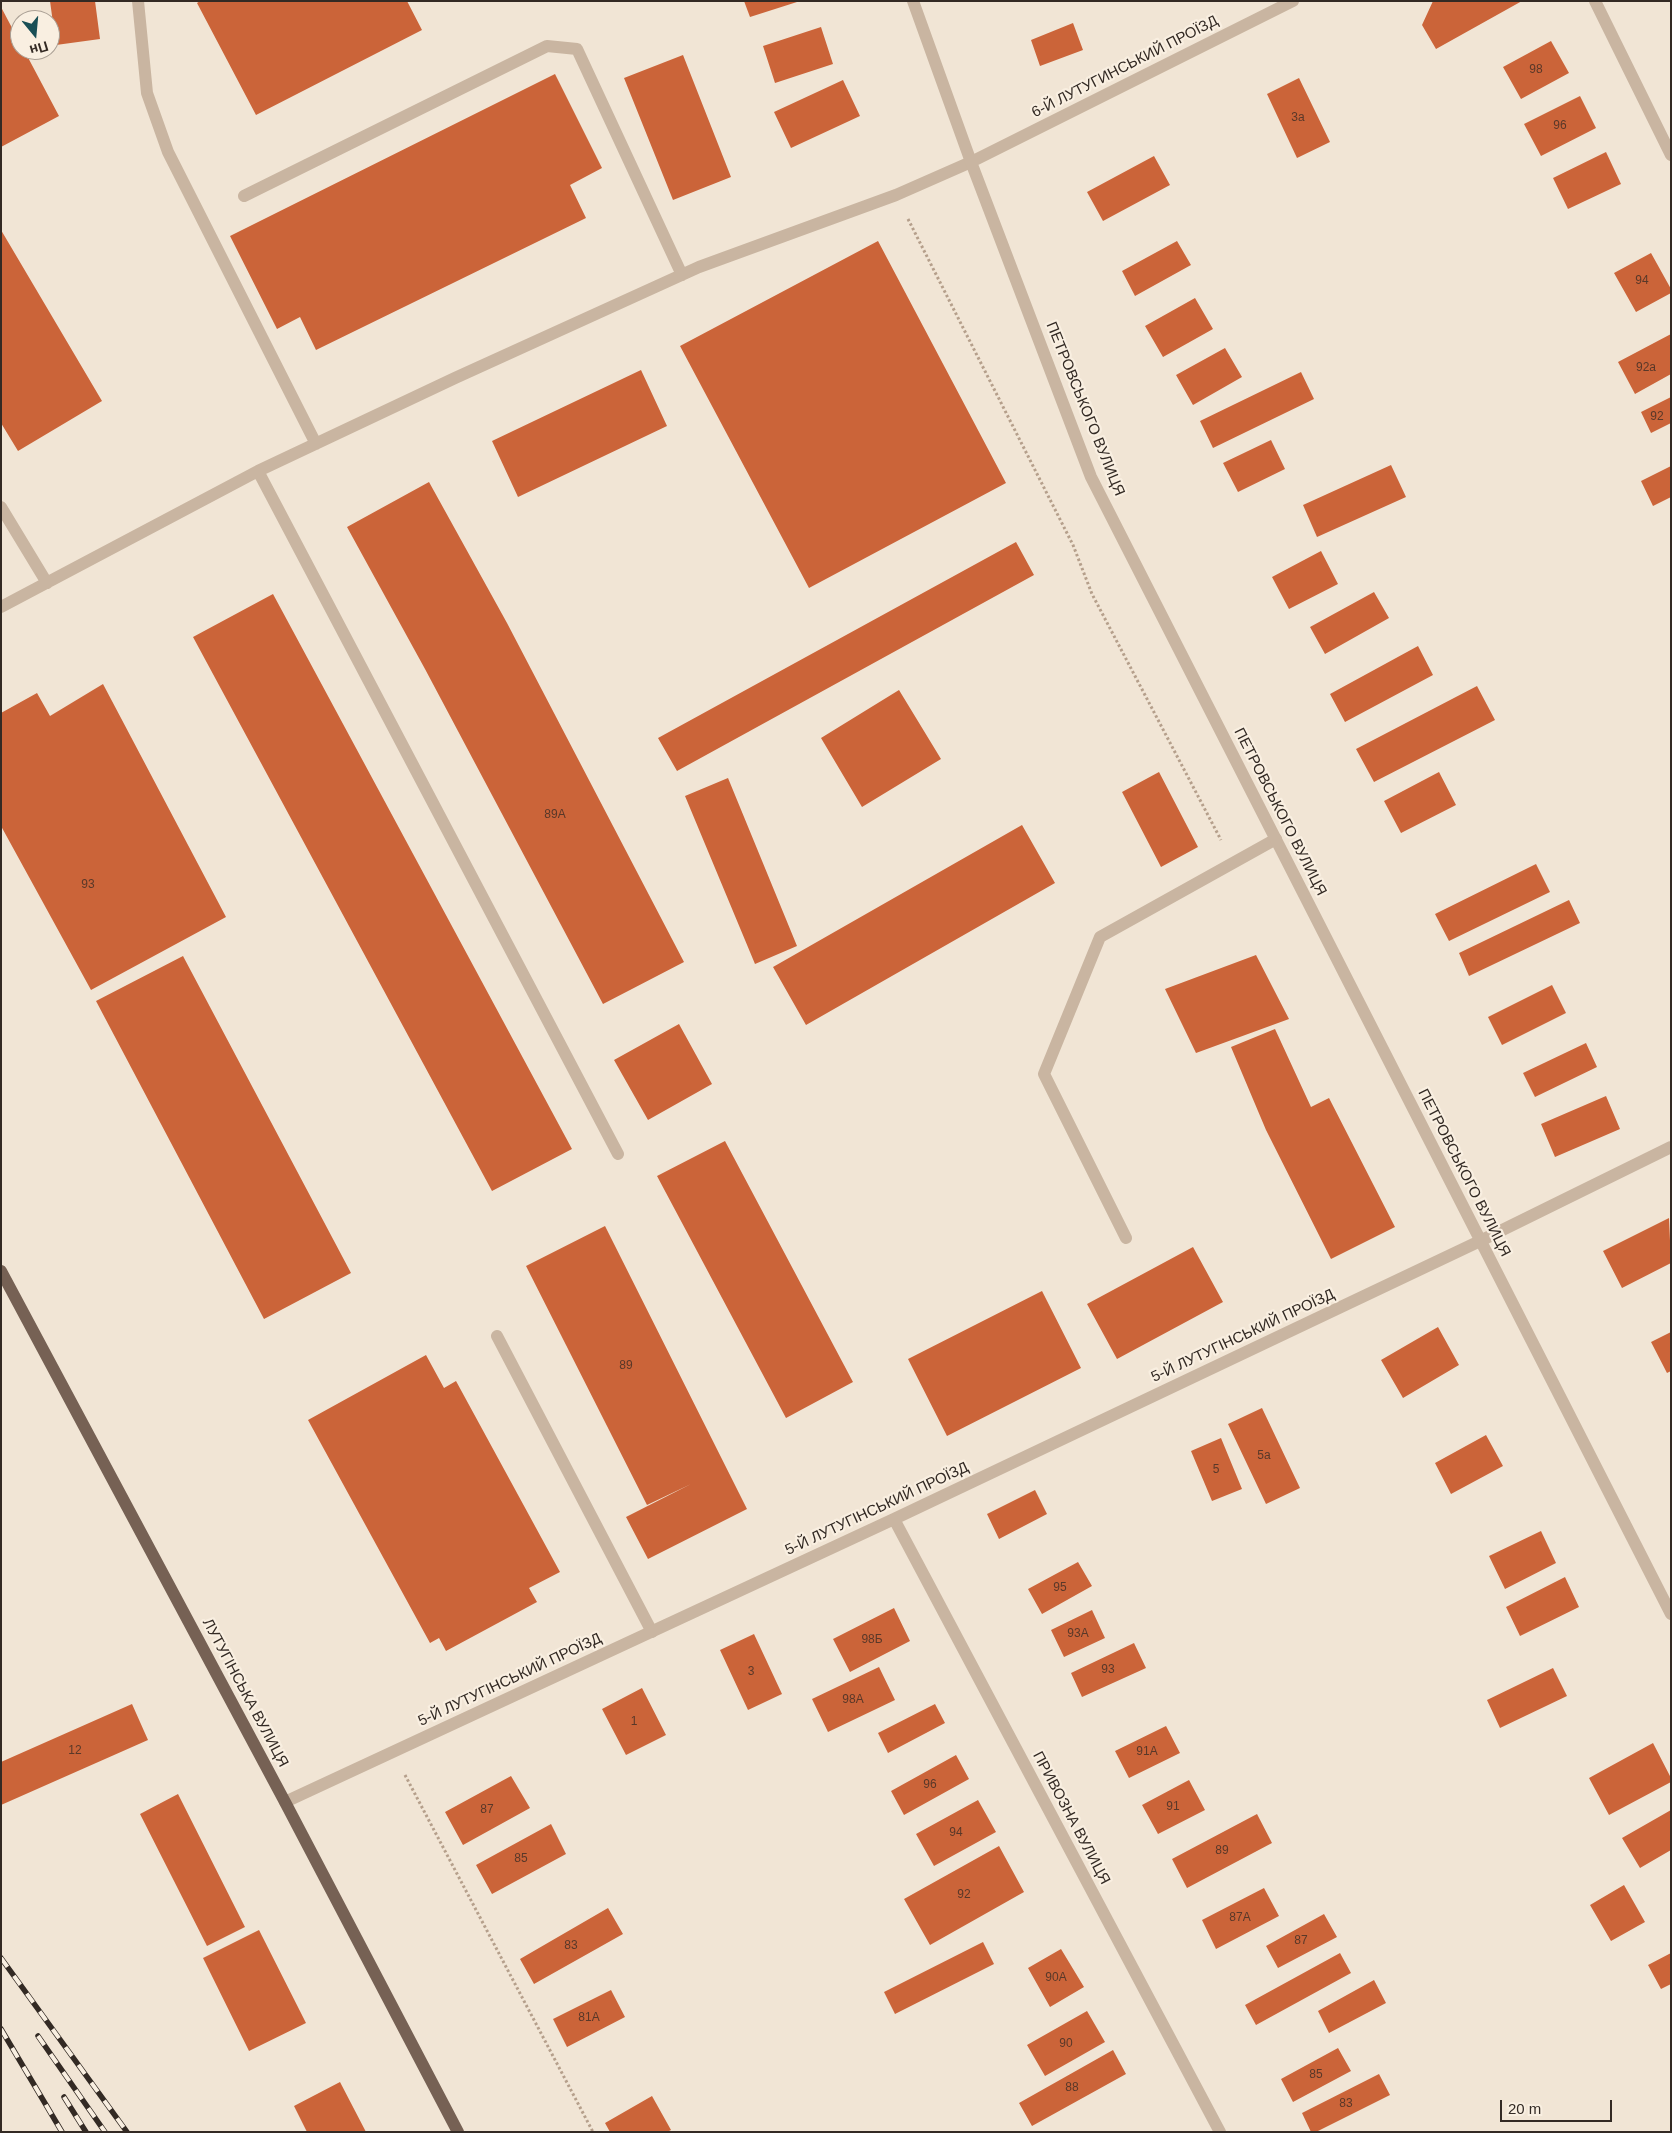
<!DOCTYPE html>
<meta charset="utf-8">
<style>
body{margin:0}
#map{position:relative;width:1672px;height:2133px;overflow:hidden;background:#f1e5d5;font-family:Helvetica,sans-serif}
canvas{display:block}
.frame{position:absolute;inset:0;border:2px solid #332a24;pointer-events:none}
.north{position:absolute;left:10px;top:10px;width:50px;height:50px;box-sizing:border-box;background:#f9efe1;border:1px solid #aaa095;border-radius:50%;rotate:163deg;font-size:14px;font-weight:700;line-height:20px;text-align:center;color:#332a24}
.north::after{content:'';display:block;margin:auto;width:18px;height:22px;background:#194f56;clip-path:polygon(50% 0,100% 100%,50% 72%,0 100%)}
.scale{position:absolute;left:1500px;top:2100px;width:112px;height:22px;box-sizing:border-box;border:2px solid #332a24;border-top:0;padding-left:6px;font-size:15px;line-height:18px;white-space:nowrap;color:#332a24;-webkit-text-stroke:4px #f9efe1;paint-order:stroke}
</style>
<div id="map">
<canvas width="1672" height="2133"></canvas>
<div class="frame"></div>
<div class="north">Пн</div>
<div class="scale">20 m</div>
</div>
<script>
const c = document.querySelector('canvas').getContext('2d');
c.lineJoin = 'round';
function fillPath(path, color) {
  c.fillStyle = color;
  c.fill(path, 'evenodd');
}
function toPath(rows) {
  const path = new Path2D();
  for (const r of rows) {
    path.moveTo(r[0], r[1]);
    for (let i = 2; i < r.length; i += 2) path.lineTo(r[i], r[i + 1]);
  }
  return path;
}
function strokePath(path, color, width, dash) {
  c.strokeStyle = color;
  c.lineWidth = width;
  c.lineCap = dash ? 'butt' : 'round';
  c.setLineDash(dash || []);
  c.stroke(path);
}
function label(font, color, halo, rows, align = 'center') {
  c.font = font + ' Helvetica,sans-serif';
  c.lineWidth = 4.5;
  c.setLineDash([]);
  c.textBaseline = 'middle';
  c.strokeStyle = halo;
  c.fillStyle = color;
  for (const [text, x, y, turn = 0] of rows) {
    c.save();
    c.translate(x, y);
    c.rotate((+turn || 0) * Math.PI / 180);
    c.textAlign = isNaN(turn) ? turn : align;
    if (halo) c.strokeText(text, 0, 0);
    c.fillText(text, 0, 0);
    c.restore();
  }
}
fillPath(toPath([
 [50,1,95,1,100,39,56,45],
 [200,1,407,1,422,30,256,115,197,3],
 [744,1,797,1,797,2,750,17],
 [1433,1,1522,1,1436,49,1422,25],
 [1,7,20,43,20,50,24,50,59,116,1,147],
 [1073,23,1083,50,1040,66,1031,40],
 [821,27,833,64,775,83,763,46],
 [1551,41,1569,73,1521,99,1503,67],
 [683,55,731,177,673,200,624,78],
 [555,74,602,168,570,185,586,218,316,350,300,317,277,329,230,236],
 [1299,78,1330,142,1297,158,1267,94],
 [843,80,860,116,791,148,774,112],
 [1580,96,1596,128,1541,156,1524,124],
 [1606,152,1621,184,1568,209,1553,178],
 [1154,156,1170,185,1103,221,1087,192],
 [1,230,102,401,18,451,1,423],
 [878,241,1006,483,809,588,680,346],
 [1177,241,1191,265,1135,296,1122,271],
 [1651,253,1671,289,1671,293,1636,312,1614,273],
 [1195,298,1213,329,1163,357,1145,326],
 [1671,334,1671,374,1635,394,1618,362],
 [1225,348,1242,377,1193,405,1176,375],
 [641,370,667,426,518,497,492,441],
 [1301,372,1314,399,1213,448,1200,421],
 [1671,397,1671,423,1651,433,1641,412],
 [1271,440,1285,469,1238,492,1223,463],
 [1391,465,1406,497,1317,537,1303,505],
 [1671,466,1671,497,1653,506,1641,481],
 [429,482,507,623,684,962,603,1004,425,669,347,527],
 [1016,542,1034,575,677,771,658,738],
 [1321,551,1338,584,1289,609,1272,577],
 [1374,592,1389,618,1325,654,1310,627],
 [273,594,572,1149,492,1191,193,637],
 [1418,646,1433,675,1345,722,1330,694],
 [103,684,226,917,91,990,1,826,1,713,37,693,50,716],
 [1477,686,1495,720,1374,782,1356,749],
 [899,690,941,759,862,807,821,738],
 [1159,772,1198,847,1161,867,1122,792],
 [1439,772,1456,805,1401,833,1384,801],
 [728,778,797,946,755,964,685,796],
 [1022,825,1055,883,806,1025,773,967],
 [1536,864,1550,892,1449,941,1435,914],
 [1569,900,1580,923,1469,976,1459,953],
 [1256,955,1289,1019,1196,1053,1165,989],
 [183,956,351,1273,264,1319,96,1001],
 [1552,985,1566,1013,1502,1045,1488,1017],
 [679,1024,712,1084,648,1120,614,1060],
 [1275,1029,1311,1107,1329,1098,1395,1227,1331,1259,1266,1130,1231,1047],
 [1586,1043,1597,1067,1535,1097,1523,1073],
 [1606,1096,1620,1129,1555,1157,1541,1124],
 [725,1141,853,1382,786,1418,657,1176],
 [1669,1218,1671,1263,1622,1288,1603,1251],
 [605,1226,747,1509,648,1559,626,1517,691,1484,647,1505,526,1266],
 [1193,1247,1223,1302,1117,1359,1087,1304],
 [1042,1291,1081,1368,947,1436,908,1359],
 [1438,1327,1459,1365,1403,1398,1381,1360],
 [1671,1332,1671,1371,1667,1373,1651,1342],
 [426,1355,444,1388,456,1381,560,1572,529,1588,537,1602,446,1651,439,1638,430,1643,308,1420],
 [1262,1408,1300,1488,1266,1504,1228,1424],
 [1486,1435,1503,1466,1451,1494,1435,1463],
 [1221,1438,1242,1489,1212,1501,1191,1451],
 [1035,1490,1047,1514,999,1539,987,1514],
 [1541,1531,1556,1563,1505,1589,1489,1556],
 [1078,1562,1092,1586,1042,1614,1028,1589],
 [1565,1577,1579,1607,1520,1636,1506,1607],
 [894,1608,910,1641,850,1672,833,1639],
 [1092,1610,1105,1638,1064,1657,1051,1630],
 [754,1634,782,1694,748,1710,720,1650],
 [1134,1643,1146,1668,1082,1697,1071,1673],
 [879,1667,895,1700,828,1732,812,1699],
 [1553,1668,1567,1696,1500,1728,1487,1700],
 [642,1688,666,1735,626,1755,602,1709],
 [132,1704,148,1740,1,1805,1,1762],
 [935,1704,945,1723,888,1753,878,1733],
 [1166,1726,1180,1753,1129,1778,1115,1751],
 [1653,1743,1671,1778,1671,1782,1609,1815,1589,1778],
 [956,1755,969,1779,904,1815,891,1791],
 [511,1776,530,1808,463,1845,445,1812],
 [1189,1780,1205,1810,1158,1834,1142,1805],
 [178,1794,245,1927,207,1946,140,1814],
 [978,1800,996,1832,934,1866,916,1834],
 [1671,1810,1671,1850,1640,1868,1622,1838],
 [1257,1814,1272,1843,1187,1888,1172,1859],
 [551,1824,566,1854,492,1894,476,1865],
 [999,1846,1024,1892,930,1945,904,1899],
 [1624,1885,1645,1922,1611,1941,1590,1905],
 [1264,1888,1279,1916,1216,1949,1202,1920],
 [608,1908,623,1934,534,1984,520,1959],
 [1324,1914,1337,1937,1278,1968,1266,1946],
 [259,1930,306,2023,249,2051,203,1958],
 [983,1942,994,1964,895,2014,884,1992],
 [1061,1949,1084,1987,1050,2007,1028,1968],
 [1340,1953,1351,1973,1256,2025,1245,2005],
 [1671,1953,1671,1984,1661,1989,1648,1965],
 [1374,1980,1386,2003,1329,2033,1318,2011],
 [611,1990,625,2017,567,2047,553,2019],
 [1087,2011,1105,2042,1045,2076,1027,2045],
 [1338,2048,1351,2071,1293,2102,1281,2079],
 [1113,2050,1126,2074,1032,2126,1019,2103],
 [1379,2074,1390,2095,1316,2132,1311,2132,1302,2113],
 [340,2082,366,2132,307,2132,294,2106],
 [652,2096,671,2130,667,2132,610,2132,605,2123]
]), '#cb6439');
strokePath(toPath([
 [908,219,1073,545,1092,594,1221,840],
 [405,1775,593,2132]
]), '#b59f8b', 3, [2.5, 2.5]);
strokePath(toPath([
 [138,1,147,93,168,152,316,444],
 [244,196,547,46,577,49,682,275],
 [258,471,618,1154],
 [1,507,47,583],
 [1,607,258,471,455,378,699,267,896,195,971,162],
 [1126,1238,1044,1074,1100,937,1276,839],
 [497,1336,652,1632]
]), '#c9b5a1', 12);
strokePath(toPath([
 [913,1,971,162,1091,477,1671,1614],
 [1595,1,1671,155],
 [971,162,1293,1],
 [894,1519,1220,2132],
 [285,1802,894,1519,1480,1241,1671,1147]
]), '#c9b5a1', 12);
strokePath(toPath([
 [1,1271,285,1802,458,2132]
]), '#766154', 12);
const rail = toPath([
 [1,1958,127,2132],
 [1,2029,62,2132],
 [38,2036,105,2132],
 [64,2097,86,2132]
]);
strokePath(rail, '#332a24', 5.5);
strokePath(rail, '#f9efe1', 4, [11]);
label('12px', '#593829', null, [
 ["98",1536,70],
 ["3а",1298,118],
 ["96",1560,126],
 ["94",1642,281],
 ["92а",1646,368],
 ["92",1657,417],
 ["89А",555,815],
 ["93",88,885],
 ["89",626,1366],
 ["5а",1264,1456],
 ["5",1216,1470],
 ["95",1060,1588],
 ["93А",1078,1634],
 ["98Б",872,1640],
 ["93",1108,1670],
 ["3",751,1672],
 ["98А",853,1700],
 ["1",634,1722],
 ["12",75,1751],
 ["91А",1147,1752],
 ["96",930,1785],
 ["91",1173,1807],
 ["87",487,1810],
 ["94",956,1833],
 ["89",1222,1851],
 ["85",521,1859],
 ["92",964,1895],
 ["87А",1240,1918],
 ["87",1301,1941],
 ["83",571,1946],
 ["90А",1056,1978],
 ["81А",589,2018],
 ["90",1066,2044],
 ["85",1316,2075],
 ["88",1072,2088],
 ["83",1346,2104]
]);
label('15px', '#332a24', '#f9efe1', [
 ["6-Й ЛУТУГИНСЬКИЙ ПРОЇЗД",1125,67,-27],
 ["ПЕТРОВСЬКОГО ВУЛИЦЯ",1085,409,68],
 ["ПЕТРОВСЬКОГО ВУЛИЦЯ",1280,812,63],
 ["ПЕТРОВСЬКОГО ВУЛИЦЯ",1464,1173,63],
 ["5-Й ЛУТУГІНСЬКИЙ ПРОЇЗД",1243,1336,-25],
 ["5-Й ЛУТУГІНСЬКИЙ ПРОЇЗД",877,1509,-25],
 ["5-Й ЛУТУГІНСЬКИЙ ПРОЇЗД",510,1680,-25],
 ["ЛУТУГІНСЬКА ВУЛИЦЯ",245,1693,62],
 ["ПРИВОЗНА ВУЛИЦЯ",1071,1818,62]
]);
</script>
